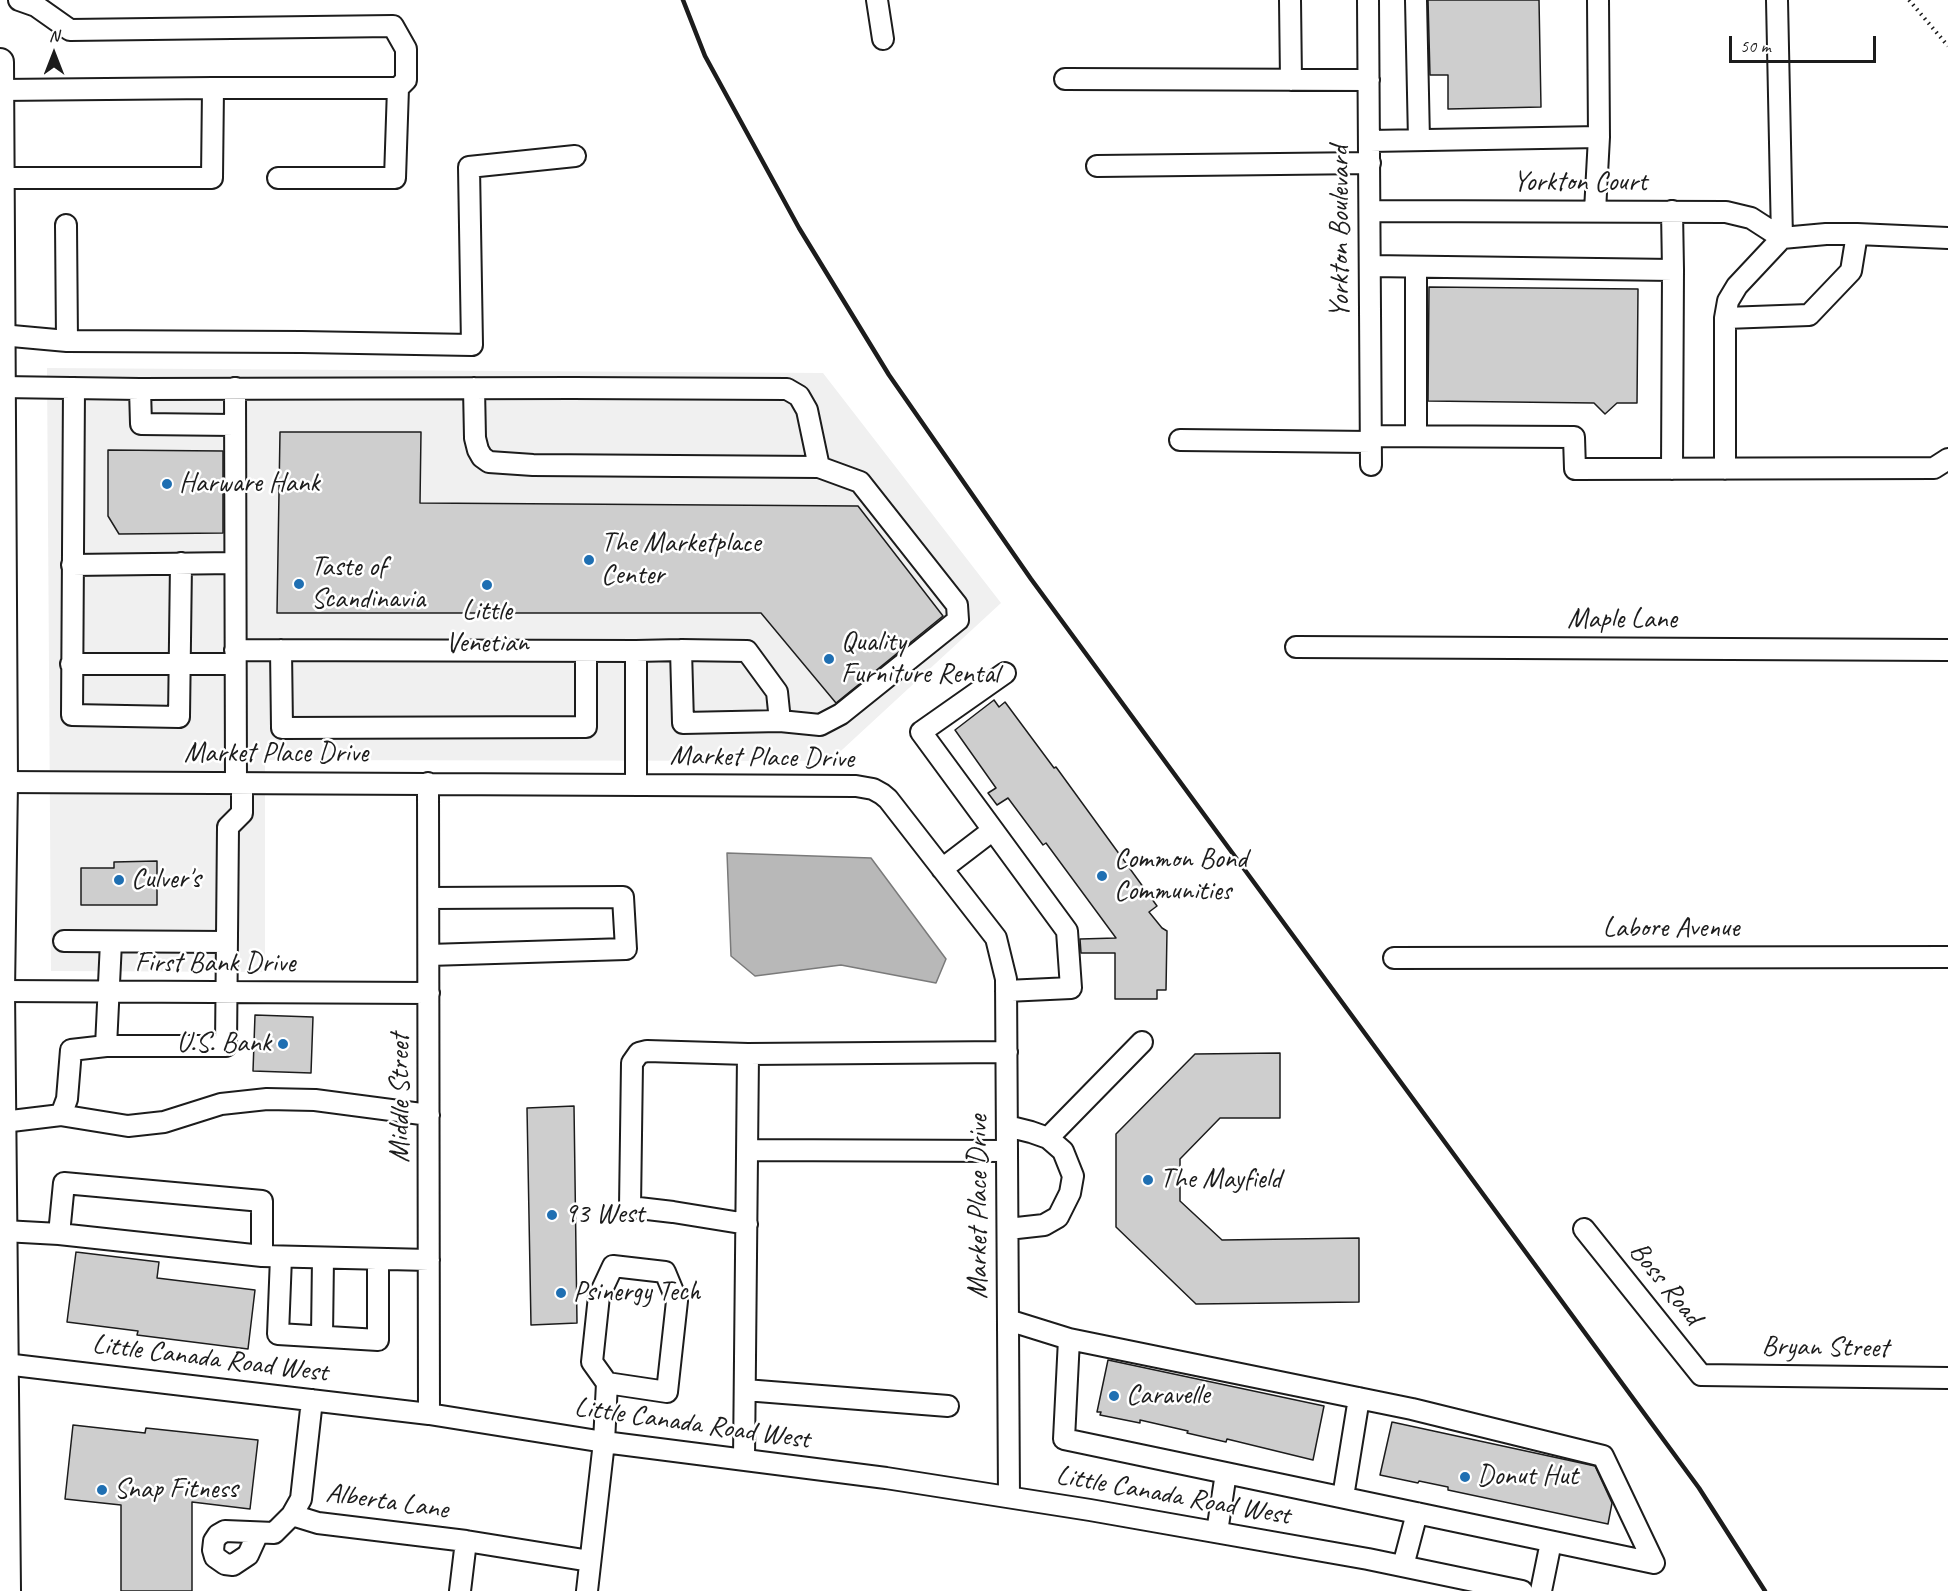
<!DOCTYPE html>
<style>
body{margin:0}
#map{position:relative;width:1948px;height:1591px;overflow:hidden;background:#fff;font-family:Caveat,sans-serif}
canvas{display:block}
.north{position:absolute;left:24px;top:24px;width:60px;height:60px;-webkit-text-stroke:4px #fff;paint-order:stroke;rotate:0deg;font-size:16px;font-weight:700;line-height:24px;text-align:center;color:#1c1c1c}
.north::after{content:'';display:block;margin:auto;width:21px;height:27px;background:#1c1c1c;clip-path:polygon(50% 0,100% 100%,50% 72%,0 100%)}
.scale{position:absolute;left:1729px;top:36px;width:147px;height:27px;box-sizing:border-box;border:3px solid #1c1c1c;border-top:0;padding-left:8px;font-size:18px;line-height:21px;white-space:nowrap;color:#1c1c1c;-webkit-text-stroke:4px #fff;paint-order:stroke}
</style>
<div id="map">
<canvas width="1948" height="1591"></canvas>
<div class="north">N</div>
<div class="scale">50 m</div>
</div>
<script>
const c = document.querySelector('canvas').getContext('2d');
c.lineJoin = 'round';
function fillPath(path, color) {
  c.fillStyle = color;
  c.fill(path, 'evenodd');
}
function toPath(rows) {
  const path = new Path2D();
  for (const r of rows) {
    path.moveTo(r[0], r[1]);
    for (let i = 2; i < r.length; i += 2) path.lineTo(r[i], r[i + 1]);
  }
  return path;
}
function strokePath(path, color, width, dash) {
  c.strokeStyle = color;
  c.lineWidth = width;
  c.lineCap = dash ? 'butt' : 'round';
  c.setLineDash(dash || []);
  c.stroke(path);
}
function label(font, color, halo, rows, align = 'center') {
  c.font = font + ' Caveat,sans-serif';
  c.lineWidth = 5;
  c.setLineDash([]);
  c.textBaseline = 'middle';
  c.strokeStyle = halo;
  c.fillStyle = color;
  for (const [text, x, y, turn = 0] of rows) {
    c.save();
    c.translate(x, y);
    c.rotate((+turn || 0) * Math.PI / 180);
    c.textAlign = isNaN(turn) ? turn : align;
    if (halo) c.strokeText(text, 0, 0);
    c.fillText(text, 0, 0);
    c.restore();
  }
}
fillPath(toPath([
 [47,368,823,373,1001,603,830,761,265,760,265,972,51,971]
]), '#f0f0f0');
const water = toPath([
 [727,853,871,858,946,959,936,983,841,965,755,976,731,956,727,853]
]);
fillPath(water, '#b8b8b8');
strokePath(water, '#7a7a7a', 1.5);
const building = toPath([
 [1428,0,1539,0,1541,107,1448,109,1448,75,1430,75,1428,0],
 [1429,287,1638,289,1637,403,1617,403,1605,414,1594,403,1428,401,1429,287],
 [280,432,421,432,420,503,858,506,943,616,836,703,761,613,277,613,280,432],
 [108,450,223,451,223,533,119,534,108,516,108,450],
 [994,700,999,707,1005,702,1054,768,1056,767,1157,906,1149,912,1162,928,1167,931,1166,990,1157,990,1157,999,1115,999,1115,953,1081,953,1080,939,1116,938,1046,843,1043,845,1008,798,997,805,988,793,996,788,955,730,994,700],
 [157,861,157,905,81,905,81,868,114,868,114,862,157,861],
 [255,1015,313,1017,311,1073,253,1071,255,1015],
 [1280,1053,1280,1118,1220,1118,1180,1159,1180,1201,1222,1240,1359,1238,1359,1302,1196,1304,1116,1227,1116,1134,1195,1054,1280,1053],
 [574,1106,577,1323,531,1325,527,1108,574,1106],
 [76,1252,159,1262,157,1278,255,1290,248,1349,137,1335,138,1331,67,1322,76,1252],
 [1108,1360,1324,1406,1313,1460,1227,1439,1226,1442,1187,1433,1188,1431,1140,1420,1140,1423,1100,1415,1101,1412,1097,1412,1108,1360],
 [1392,1422,1595,1466,1612,1503,1608,1524,1448,1490,1448,1487,1419,1481,1418,1483,1380,1475,1392,1422],
 [73,1425,145,1433,146,1428,258,1440,250,1509,192,1502,192,1591,121,1591,121,1505,65,1499,73,1425]
]);
fillPath(building, '#cecece');
strokePath(building, '#1c1c1c', 1.5);
const minor = toPath([
 [19,0,36,6,70,30,393,26,406,49,406,80,398,88,213,88],
 [877,0,883,39],
 [1290,0,1291,80],
 [1368,0,1371,465],
 [1416,0,1419,140],
 [1777,0,1782,238],
 [1065,79,1369,80],
 [0,90,213,88,212,178,1,178],
 [1370,141,1599,137],
 [1097,166,1370,163],
 [278,178,395,178,398,88],
 [1370,211,1726,212,1751,218,1782,238],
 [1595,211,1599,137,1598,0],
 [1672,211,1673,270],
 [66,225,67,341],
 [1370,266,1673,270,1672,469],
 [1416,267,1416,436],
 [1725,318,1728,301,1737,286,1782,238,1826,234,1857,234],
 [1,335,67,341,302,342,472,345,469,167,575,156],
 [2,387,140,389,572,388,787,389,799,396,807,410,819,467],
 [74,388,72,715,179,717,181,563],
 [235,388,236,783],
 [474,388,475,438,478,450,482,457,489,462,533,465,819,467,860,482,957,605,958,620,841,714,820,725,780,721],
 [140,389,141,424,234,425],
 [1371,436,1574,437,1575,469,1934,468,1948,459],
 [1180,440,1371,442],
 [1725,469,1725,318,1809,315,1851,271,1857,234,1948,238],
 [72,565,235,563],
 [1296,647,1948,650],
 [235,650,636,651,636,784],
 [281,650,282,728,586,727,586,651],
 [636,651,681,650,747,651,777,692,780,721,683,723,681,650],
 [71,664,235,664],
 [0,782,856,786,873,789,882,794,888,799,996,938,1006,979,1009,1497],
 [428,783,429,1414],
 [993,830,1067,931,1071,988,1006,991],
 [942,869,993,830,921,732,1005,673],
 [429,898,623,897,626,949,429,955],
 [64,941,226,942],
 [1394,958,1948,957],
 [1,991,429,993],
 [106,1046,111,942],
 [60,1115,128,1126,164,1122,221,1104,267,1099,315,1100,429,1115],
 [3,1122,61,1115,67,1099,71,1050,106,1046,226,1046,228,827,242,813,242,783],
 [1007,1126,1031,1132,1048,1138,1063,1151,1073,1176,1070,1193,1058,1217,1044,1225,1008,1229],
 [1048,1138,1142,1042],
 [748,1150,1007,1151],
 [747,1224,673,1212,630,1207,632,1063,639,1053,647,1051,748,1054],
 [1584,1229,1701,1375,1948,1378],
 [4,1231,59,1234,64,1183,262,1201,262,1256,429,1260],
 [59,1234,262,1256],
 [281,1257,278,1334,378,1340,378,1260],
 [1008,1320,1069,1339,1064,1439,1226,1473,1217,1532],
 [322,1336,323,1258],
 [1069,1339,1412,1409,1603,1456,1654,1563,1226,1473],
 [5,1364,429,1414,604,1442,886,1478,1090,1510,1368,1559,1522,1591],
 [745,1390,948,1406],
 [744,1460,748,1054,1007,1052],
 [1343,1497,1359,1398],
 [292,1515,318,1523,466,1541,590,1561],
 [258,1533,248,1555,233,1565,225,1564,215,1557,213,1550,214,1541,218,1535,225,1531,274,1533,292,1515,301,1499,312,1400],
 [1403,1566,1417,1513],
 [460,1591,466,1541],
 [587,1591,604,1442,607,1383,667,1392,677,1301,665,1272,613,1266,599,1296,592,1362,607,1383],
 [1541,1591,1551,1542]
]);
const major = toPath([
 [0,62,4,782,1,991,7,1591]
]);
strokePath(minor, '#1c1c1c', 24);
strokePath(major, '#1c1c1c', 30);
strokePath(toPath([
 [1909,0,1948,46]
]), '#1c1c1c', 4, [1.5, 4.5]);
strokePath(minor, '#fff', 20);
strokePath(major, '#fff', 26);
strokePath(toPath([
 [683,0,705,56,799,228,889,375,1031,579,1699,1488,1765,1591]
]), '#1c1c1c', 4.5);
for (const [x, y, r, color] of [
 [167,484,6,"#1f6fb2"],
 [589,560,6,"#1f6fb2"],
 [299,584,6,"#1f6fb2"],
 [487,585,6,"#1f6fb2"],
 [829,659,6,"#1f6fb2"],
 [1102,876,6,"#1f6fb2"],
 [119,880,6,"#1f6fb2"],
 [283,1044,6,"#1f6fb2"],
 [1148,1180,6,"#1f6fb2"],
 [552,1215,6,"#1f6fb2"],
 [561,1293,6,"#1f6fb2"],
 [1114,1396,6,"#1f6fb2"],
 [1465,1477,6,"#1f6fb2"],
 [102,1490,6,"#1f6fb2"]
]) {
  const dot = new Path2D();
  dot.arc(x, y, r, 0, 2 * Math.PI);
  c.fillStyle = color;
  c.fill(dot);
  strokePath(dot, '#fff', 2);
}
label('28px', '#1c1c1c', '#fff', [
 ["Yorkton Court",1580,183],
 ["Yorkton Boulevard",1341,232,-90],
 ["Maple Lane",1622,620],
 ["Market Place Drive",276,754],
 ["Market Place Drive",762,758,1],
 ["Labore Avenue",1671,929],
 ["First Bank Drive",215,964],
 ["Middle Street",401,1098,-90],
 ["Market Place Drive",979,1207,-90],
 ["Boss Road",1665,1284,51],
 ["Bryan Street",1825,1348,1],
 ["Little Canada Road West",210,1359,7],
 ["Little Canada Road West",692,1424,8],
 ["Little Canada Road West",1173,1496,10],
 ["Alberta Lane",387,1502,8]
]);
label('28px', '#1c1c1c', '#fff', [
 ["Harware Hank",179,484],
 ["The Marketplace",601,544],
 ["Center",601,576],
 ["Taste of",311,568],
 ["Scandinavia",311,600],
 ["Little",487,612,"center"],
 ["Venetian",487,644,"center"],
 ["Quality",841,643],
 ["Furniture Rental",841,675],
 ["Common Bond",1114,860],
 ["Communities",1114,892],
 ["Culver's",131,880],
 ["U.S. Bank",271,1044,"right"],
 ["The Mayfield",1160,1180],
 ["93 West",564,1215],
 ["Psinergy Tech",573,1293],
 ["Caravelle",1126,1396],
 ["Donut Hut",1477,1477],
 ["Snap Fitness",114,1490]
], 'left');
</script>
